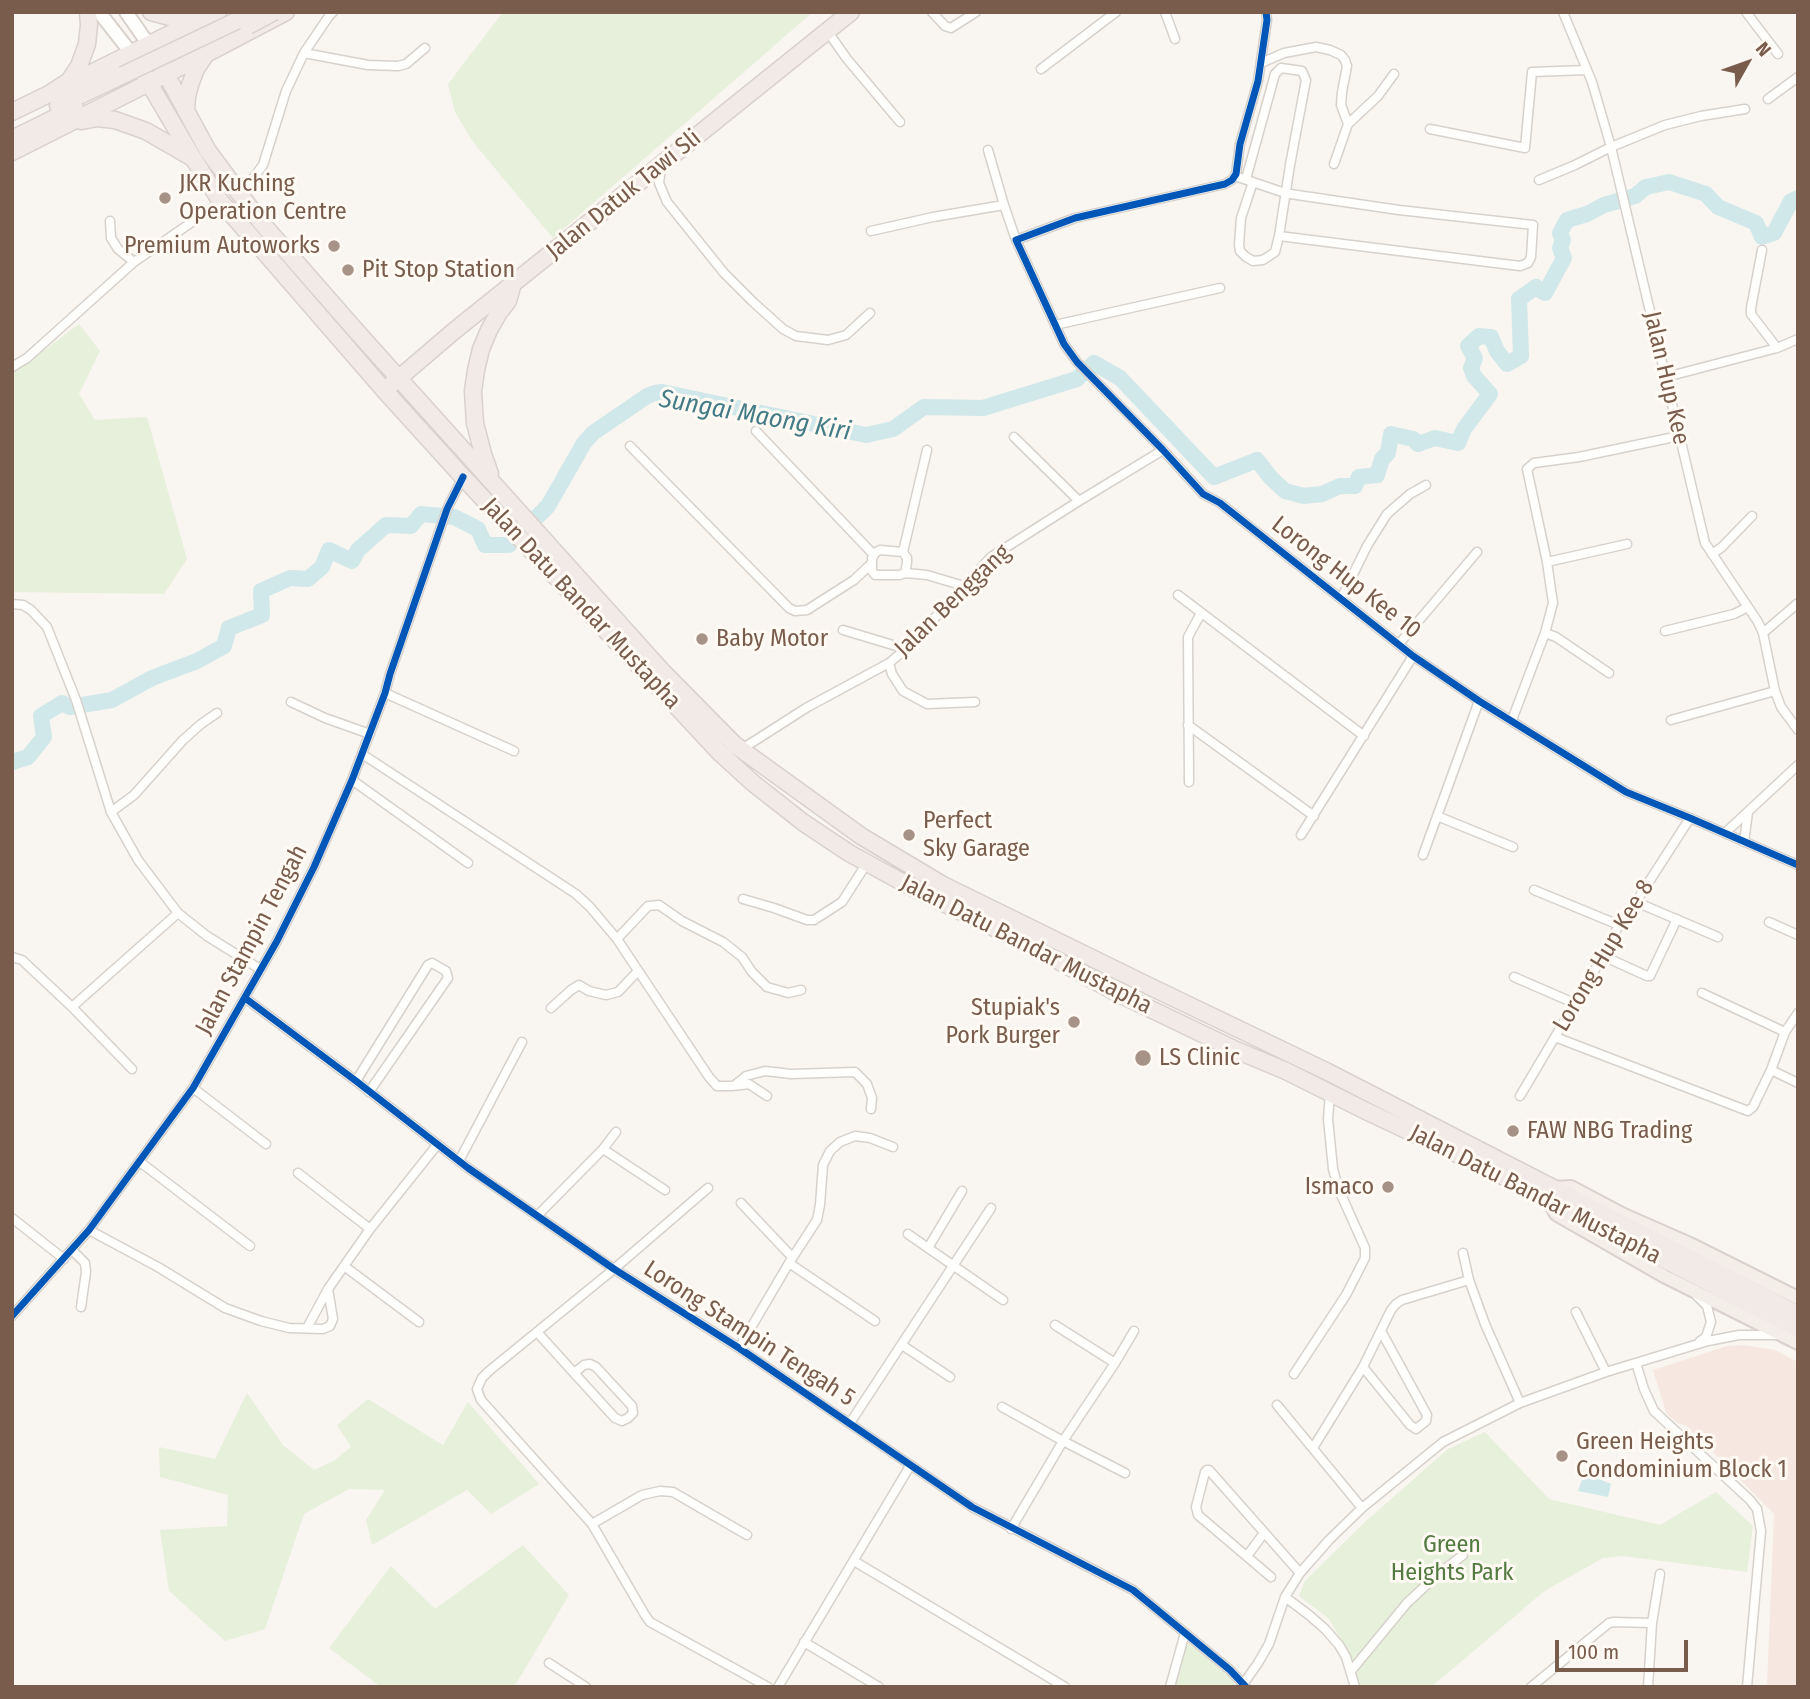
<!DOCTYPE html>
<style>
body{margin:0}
#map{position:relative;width:1810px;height:1699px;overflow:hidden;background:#f9f5f0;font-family:"Fira Sans Condensed",sans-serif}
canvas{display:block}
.frame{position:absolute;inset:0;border:14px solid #7a5c4d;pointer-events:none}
.north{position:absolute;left:1712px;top:28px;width:70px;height:70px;-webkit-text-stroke:5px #fffaf3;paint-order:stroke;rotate:50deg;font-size:19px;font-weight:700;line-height:28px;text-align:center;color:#7a5c4d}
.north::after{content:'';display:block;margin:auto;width:24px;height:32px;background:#7a5c4d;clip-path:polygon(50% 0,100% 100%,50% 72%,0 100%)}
.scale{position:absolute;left:1555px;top:1640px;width:133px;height:32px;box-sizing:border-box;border:4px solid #7a5c4d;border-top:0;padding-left:9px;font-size:21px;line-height:24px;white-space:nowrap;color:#7a5c4d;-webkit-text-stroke:5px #fffaf3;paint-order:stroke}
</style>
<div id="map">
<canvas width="1810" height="1699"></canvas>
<div class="frame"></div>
<div class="north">N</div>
<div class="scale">100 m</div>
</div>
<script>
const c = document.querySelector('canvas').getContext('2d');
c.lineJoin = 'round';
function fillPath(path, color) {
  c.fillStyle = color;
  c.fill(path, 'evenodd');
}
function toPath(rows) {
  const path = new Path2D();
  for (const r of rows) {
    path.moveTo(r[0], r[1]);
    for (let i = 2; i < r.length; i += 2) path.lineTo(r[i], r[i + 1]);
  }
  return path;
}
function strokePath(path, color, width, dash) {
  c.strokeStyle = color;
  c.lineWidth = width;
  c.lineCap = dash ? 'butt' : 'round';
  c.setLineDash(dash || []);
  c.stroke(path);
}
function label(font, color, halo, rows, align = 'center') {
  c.font = font + ' "Fira Sans Condensed",sans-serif';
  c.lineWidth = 6;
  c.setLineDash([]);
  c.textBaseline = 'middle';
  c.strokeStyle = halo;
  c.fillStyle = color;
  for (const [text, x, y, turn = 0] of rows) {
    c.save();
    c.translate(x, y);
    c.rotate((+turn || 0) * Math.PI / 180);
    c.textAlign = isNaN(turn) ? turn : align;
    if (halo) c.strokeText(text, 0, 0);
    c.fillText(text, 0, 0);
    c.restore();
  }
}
fillPath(toPath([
 [1744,1345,1775,1350,1798,1362,1798,1687,1767,1687,1774,1514,1687,1426,1677,1423,1666,1413,1653,1370,1727,1346]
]), '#f6e8e1');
fillPath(toPath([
 [503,12,813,12,553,238,473,142,455,112,448,84],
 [79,324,100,351,79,394,95,420,147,417,187,559,164,594,12,592,12,372,18,370],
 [247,1393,283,1445,314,1470,335,1460,351,1447,337,1425,368,1399,443,1445,468,1402,539,1484,491,1514,467,1490,372,1545,366,1520,385,1490,349,1489,304,1514,265,1629,225,1641,169,1591,160,1530,227,1526,228,1495,160,1477,159,1447,215,1459],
 [1485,1432,1549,1499,1660,1525,1716,1492,1753,1526,1747,1572,1623,1556,1603,1558,1546,1590,1431,1687,1360,1687,1353,1670,1349,1652,1328,1618,1299,1596,1305,1581,1365,1522,1448,1449],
 [523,1545,569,1595,514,1687,381,1687,329,1648,391,1566,435,1609],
 [1179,1638,1195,1648,1234,1681,1237,1687,1164,1687]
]), '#e7f0db');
fillPath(toPath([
 [1583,1477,1594,1477,1611,1484,1608,1497,1578,1491]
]), '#d0e8ea');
strokePath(toPath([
 [12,762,28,757,44,737,41,716,62,703,70,707,112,700,152,678,197,661,224,646,229,628,262,615,261,591,290,578,308,579,322,567,329,550,352,561,358,550,386,525,411,526,421,514,454,517,478,529,485,545,509,545,548,506,584,443,593,433,647,396,655,393,662,392,866,435,893,429,924,407,983,408,1077,379,1094,363,1120,378,1214,477,1257,460,1271,478,1285,491,1304,496,1322,494,1340,486,1355,486,1359,477,1377,475,1382,459,1388,453,1391,434,1413,439,1418,444,1435,438,1458,443,1464,429,1490,394,1474,376,1471,368,1475,358,1468,346,1479,336,1491,337,1497,351,1507,364,1521,356,1519,299,1536,287,1545,293,1564,258,1560,248,1563,240,1560,233,1567,220,1587,214,1604,205,1635,196,1646,187,1669,182,1706,194,1718,207,1756,223,1762,237,1774,233,1791,201,1798,198]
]), '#d0e8ea', 16);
const street = toPath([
 [932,12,945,26,951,28,976,12],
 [1165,12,1175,39],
 [1266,12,1267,20,1258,81,1240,144,1236,174,1232,180,1225,184,1075,218,1016,240,1064,344,1077,362,1163,450,1203,494,1220,503,1413,656,1479,701,1626,792,1690,818,1798,865],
 [1563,12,1592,82,1611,147,1705,543,1758,622,1763,633,1775,691,1781,707,1798,730],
 [1746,12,1778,54],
 [828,32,847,59,900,122],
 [304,53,329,16,333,12],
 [1261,63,1284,53,1316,47,1330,50,1341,55,1345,60,1347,66,1342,92,1341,105,1348,124,1334,164],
 [1041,69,1116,12],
 [1768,99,1798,77],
 [1348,124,1378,96,1394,74],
 [1430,129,1525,148,1532,72,1587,70],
 [988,150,1004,205],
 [661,168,659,183,667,202,724,273,753,302,783,329,796,336,828,340,846,335,870,313],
 [1235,176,1285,193,1297,195,1399,210,1533,225,1531,257,1528,263,1520,266,1279,236],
 [1246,179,1275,74,1281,68,1302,71,1306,80,1290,165,1279,236,1275,252,1263,260,1253,261,1246,257,1240,251,1239,245,1241,218,1253,182],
 [1539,180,1575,165,1611,147,1665,125,1701,116,1745,109],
 [236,190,251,181,263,165,286,91,304,53,368,65,398,66,406,64,425,48],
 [110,221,111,238,118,249,134,262],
 [871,231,933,217,1004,205,1016,240],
 [1762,250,1751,308,1751,314,1777,348],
 [1055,325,1220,288],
 [12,367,27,358,134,262,221,202],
 [1666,377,1777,348,1798,339],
 [756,431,873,554],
 [1014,437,1079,501],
 [630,446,789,608,795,611,807,610,854,580,872,563],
 [880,550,903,552,907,558,907,563,905,573,900,575,875,575,872,571,872,558,876,552,880,550],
 [903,552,927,450],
 [1712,554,1722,547,1752,516],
 [1547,562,1627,544],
 [905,573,927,575,964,586],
 [1178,595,1364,736],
 [1341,599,1367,546,1387,514,1410,494,1426,485],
 [12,604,23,605,31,610,47,627,76,700,111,812,138,860,178,913,207,936,260,969],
 [843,630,906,649],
 [1665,631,1734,614,1748,607],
 [1545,633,1556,637,1609,673],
 [1763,633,1798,603],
 [1399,644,1477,552],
 [889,663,892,674,903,691,927,704,975,702],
 [385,693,514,751],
 [291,702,325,718,370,734],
 [1512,720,1545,633,1553,603,1547,562,1527,469,1534,463,1579,457,1679,436],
 [1671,720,1775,691],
 [1188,725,1314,816],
 [742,749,806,708,889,663,906,649,991,557,1079,501,1163,450],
 [362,754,576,894,590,907,617,939,709,1077,717,1086,732,1086,749,1084,767,1096],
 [352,780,468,863],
 [1189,782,1188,637,1201,613],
 [111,812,134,795,183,740,201,724,217,713],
 [1437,816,1513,847],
 [1725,833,1798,765],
 [1301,835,1413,656],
 [1744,842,1748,812],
 [1423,855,1479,701],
 [1534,890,1619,925],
 [743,899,774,908,807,920,814,920,842,902,867,863],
 [1636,902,1718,937],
 [1769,922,1798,935],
 [617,939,648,906,659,905,682,921,723,942,742,957,752,972,767,987,788,993,801,990],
 [1603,956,1647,976,1650,976,1677,919],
 [12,957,22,960,72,1007,132,1069],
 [1514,977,1574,1003],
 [1702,993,1785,1032],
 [245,998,356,1081,468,1168,614,1269,739,1348,972,1507,1133,1590,1230,1670,1246,1687],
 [72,1007,178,913],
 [551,1008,571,990,579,985,589,991,606,995,618,992,638,971],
 [1555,1037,1748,1111,1753,1107,1771,1070,1785,1032,1798,1013],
 [1771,1070,1798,1083],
 [356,1081,428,965,432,963,446,971,448,978,369,1092],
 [736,1084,746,1076,765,1071,791,1074,855,1072,867,1084,872,1098,871,1109],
 [193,1088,266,1144],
 [1520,1096,1603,956,1619,925,1636,902,1690,818],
 [603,1149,665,1190],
 [459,1161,522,1042],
 [140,1162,250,1246],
 [298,1173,370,1229],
 [708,1188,614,1269,489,1371,482,1378,477,1389,481,1400,592,1524,645,1615,650,1622,768,1687],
 [962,1191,928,1248,1003,1300],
 [741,1203,792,1257],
 [537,1216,603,1149,616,1132],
 [12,1218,64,1259],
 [89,1230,158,1267,225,1308,261,1321,289,1328,323,1329,330,1326,333,1319,328,1289],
 [908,1234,928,1248],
 [72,1250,85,1263,86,1272,81,1307],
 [1463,1253,1469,1280,1485,1324,1520,1403],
 [789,1263,875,1321],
 [344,1266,419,1322],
 [1697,1296,1707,1306,1711,1322,1706,1337,1700,1341],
 [1576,1312,1606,1372],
 [12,1316,89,1230,193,1088,277,941,314,867,352,780,385,693,390,674,447,509,463,477],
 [1055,1325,1115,1363],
 [307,1328,328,1289,370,1229,437,1145],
 [537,1332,574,1373,615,1418,622,1421,628,1418,633,1413,632,1406,596,1367,590,1364,584,1365,574,1373],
 [902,1345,950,1377],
 [739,1348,789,1263,817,1220,820,1205,823,1165,830,1151,840,1142,855,1136,870,1138,893,1147],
 [1636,1363,1644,1389,1654,1411,1750,1500,1757,1509,1761,1531,1747,1687],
 [1363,1367,1410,1425,1416,1429,1426,1421,1427,1415,1381,1331],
 [1294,1374,1346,1295,1365,1258,1365,1248,1339,1190,1333,1169,1328,1119,1330,1093],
 [1277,1405,1362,1508],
 [1002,1407,1063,1441,1125,1473],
 [850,1423,991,1208],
 [1313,1448,1363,1367,1391,1310,1396,1304,1402,1300,1469,1280],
 [592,1524,642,1495,660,1491,673,1492,747,1535],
 [1011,1529,1063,1441,1115,1363,1134,1331],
 [1247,1556,1264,1533],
 [854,1561,1065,1687],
 [1271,1577,1198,1515,1196,1507,1205,1472,1207,1470,1209,1470,1300,1573],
 [1285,1597,1309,1615,1325,1629,1339,1645,1346,1657,1355,1687],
 [804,1642,879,1687],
 [549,1663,586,1687],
 [1351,1671,1407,1603,1436,1576,1463,1555],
 [1244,1683,1258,1663,1269,1644,1285,1597,1300,1573,1329,1540,1362,1508,1443,1442,1520,1403,1606,1372,1708,1341,1739,1335,1777,1335],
 [778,1687,910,1466],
 [1170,1687,1185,1633],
 [1531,1687,1609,1623,1614,1622,1652,1623],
 [1648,1687,1652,1623,1660,1574]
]);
const secondary = toPath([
 [99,12,132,54],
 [126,12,149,45]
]);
const primary = toPath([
 [1554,1188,1571,1187,1624,1215,1690,1244,1798,1298],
 [1548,1199,1556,1214,1664,1276,1798,1343]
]);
const highway = toPath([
 [151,12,170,17,186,20,202,18,218,12],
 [149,45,166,74,208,151,260,221,358,333,663,672,735,745,861,836,943,885,1153,988,1326,1071,1798,1314],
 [132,54,193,158,221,202,384,390,463,477,720,753,753,783,804,823,849,853,911,887,1031,946,1115,992,1236,1050,1286,1071,1366,1111,1495,1172,1798,1329],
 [49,94,202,18],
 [58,106,123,75],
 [186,111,187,97,190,85,196,69,206,54,286,12],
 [12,112,49,94,69,81,79,66,87,44,89,25,88,12],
 [82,121,97,118,115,120,146,131,191,157],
 [12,139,75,108],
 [12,152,206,54],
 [392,384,454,331,851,12],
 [490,474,483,454,475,423,473,391,476,370,481,349,489,330,498,314,508,301,512,287]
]);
strokePath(street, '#d7d1cb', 11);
strokePath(secondary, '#d9d2cb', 16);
strokePath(primary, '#dad1cc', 16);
strokePath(highway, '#dad1cc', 19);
strokePath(street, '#fefefd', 8);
strokePath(secondary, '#fefefd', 12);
strokePath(primary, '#f3eee8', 12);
strokePath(highway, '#f2eae7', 16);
const highwayBridge = toPath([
 [248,26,274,12],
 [123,75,255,12]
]);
strokePath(highwayBridge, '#dad1cc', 19, []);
strokePath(highwayBridge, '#f2eae7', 16);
strokePath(toPath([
 [1266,12,1267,20,1258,81,1240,144,1236,174,1232,180,1225,184,1075,218,1016,240,1064,344,1077,362,1163,450,1203,494,1220,503,1413,656,1479,701,1626,792,1690,818,1798,865],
 [245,998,356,1081,468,1168,614,1269,739,1348,972,1507,1133,1590,1230,1670,1246,1687],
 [12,1316,89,1230,193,1088,277,941,314,867,352,780,385,693,390,674,447,509,463,477]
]), '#0057b8', 7);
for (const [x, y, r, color] of [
 [165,198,7,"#a69286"],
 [334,246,7,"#a69286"],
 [348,270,7,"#a69286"],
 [702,639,7,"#a69286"],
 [909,835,7,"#a69286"],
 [1074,1022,7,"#a69286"],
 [1143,1058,9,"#a69286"],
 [1513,1131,7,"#a69286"],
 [1388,1187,7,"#a69286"],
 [1562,1456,7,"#a69286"]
]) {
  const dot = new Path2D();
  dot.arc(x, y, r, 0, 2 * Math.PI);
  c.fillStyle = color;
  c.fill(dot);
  strokePath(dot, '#fffaf3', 2.5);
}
label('24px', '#7a5c4d', '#fffaf3', [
 ["JKR Kuching",179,184],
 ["Operation Centre",179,212],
 ["Premium Autoworks",320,246,"right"],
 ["Pit Stop Station",362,270],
 ["Baby Motor",716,639],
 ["Perfect",923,821],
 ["Sky Garage",923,849],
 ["Stupiak's",1060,1008,"right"],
 ["Pork Burger",1060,1036,"right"],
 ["LS Clinic",1159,1058],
 ["FAW NBG Trading",1527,1131],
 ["Ismaco",1374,1187,"right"],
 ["Green Heights",1576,1442],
 ["Condominium Block 1",1576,1470]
], 'left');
label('24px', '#7a5c4d', '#fffaf3', [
 ["Jalan Datuk Tawi Sli",624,195,-39],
 ["Jalan Hup Kee",1666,378,77],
 ["Lorong Hup Kee 10",1346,578,38],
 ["Jalan Benggang",953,601,-44],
 ["Jalan Datu Bandar Mustapha",581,604,47],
 ["Jalan Stampin Tengah",252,940,-62],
 ["Jalan Datu Bandar Mustapha",1026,945,27],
 ["Lorong Hup Kee 8",1604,956,-59],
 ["Jalan Datu Bandar Mustapha",1535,1195,27],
 ["Lorong Stampin Tengah 5",749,1334,33]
]);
label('24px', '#537a41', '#fffaf3', [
 ["Green",1452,1545],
 ["Heights Park",1452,1573]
]);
label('italic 26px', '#437c86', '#fffaf3', [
 ["Sungai Maong Kiri",755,416,10]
]);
</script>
